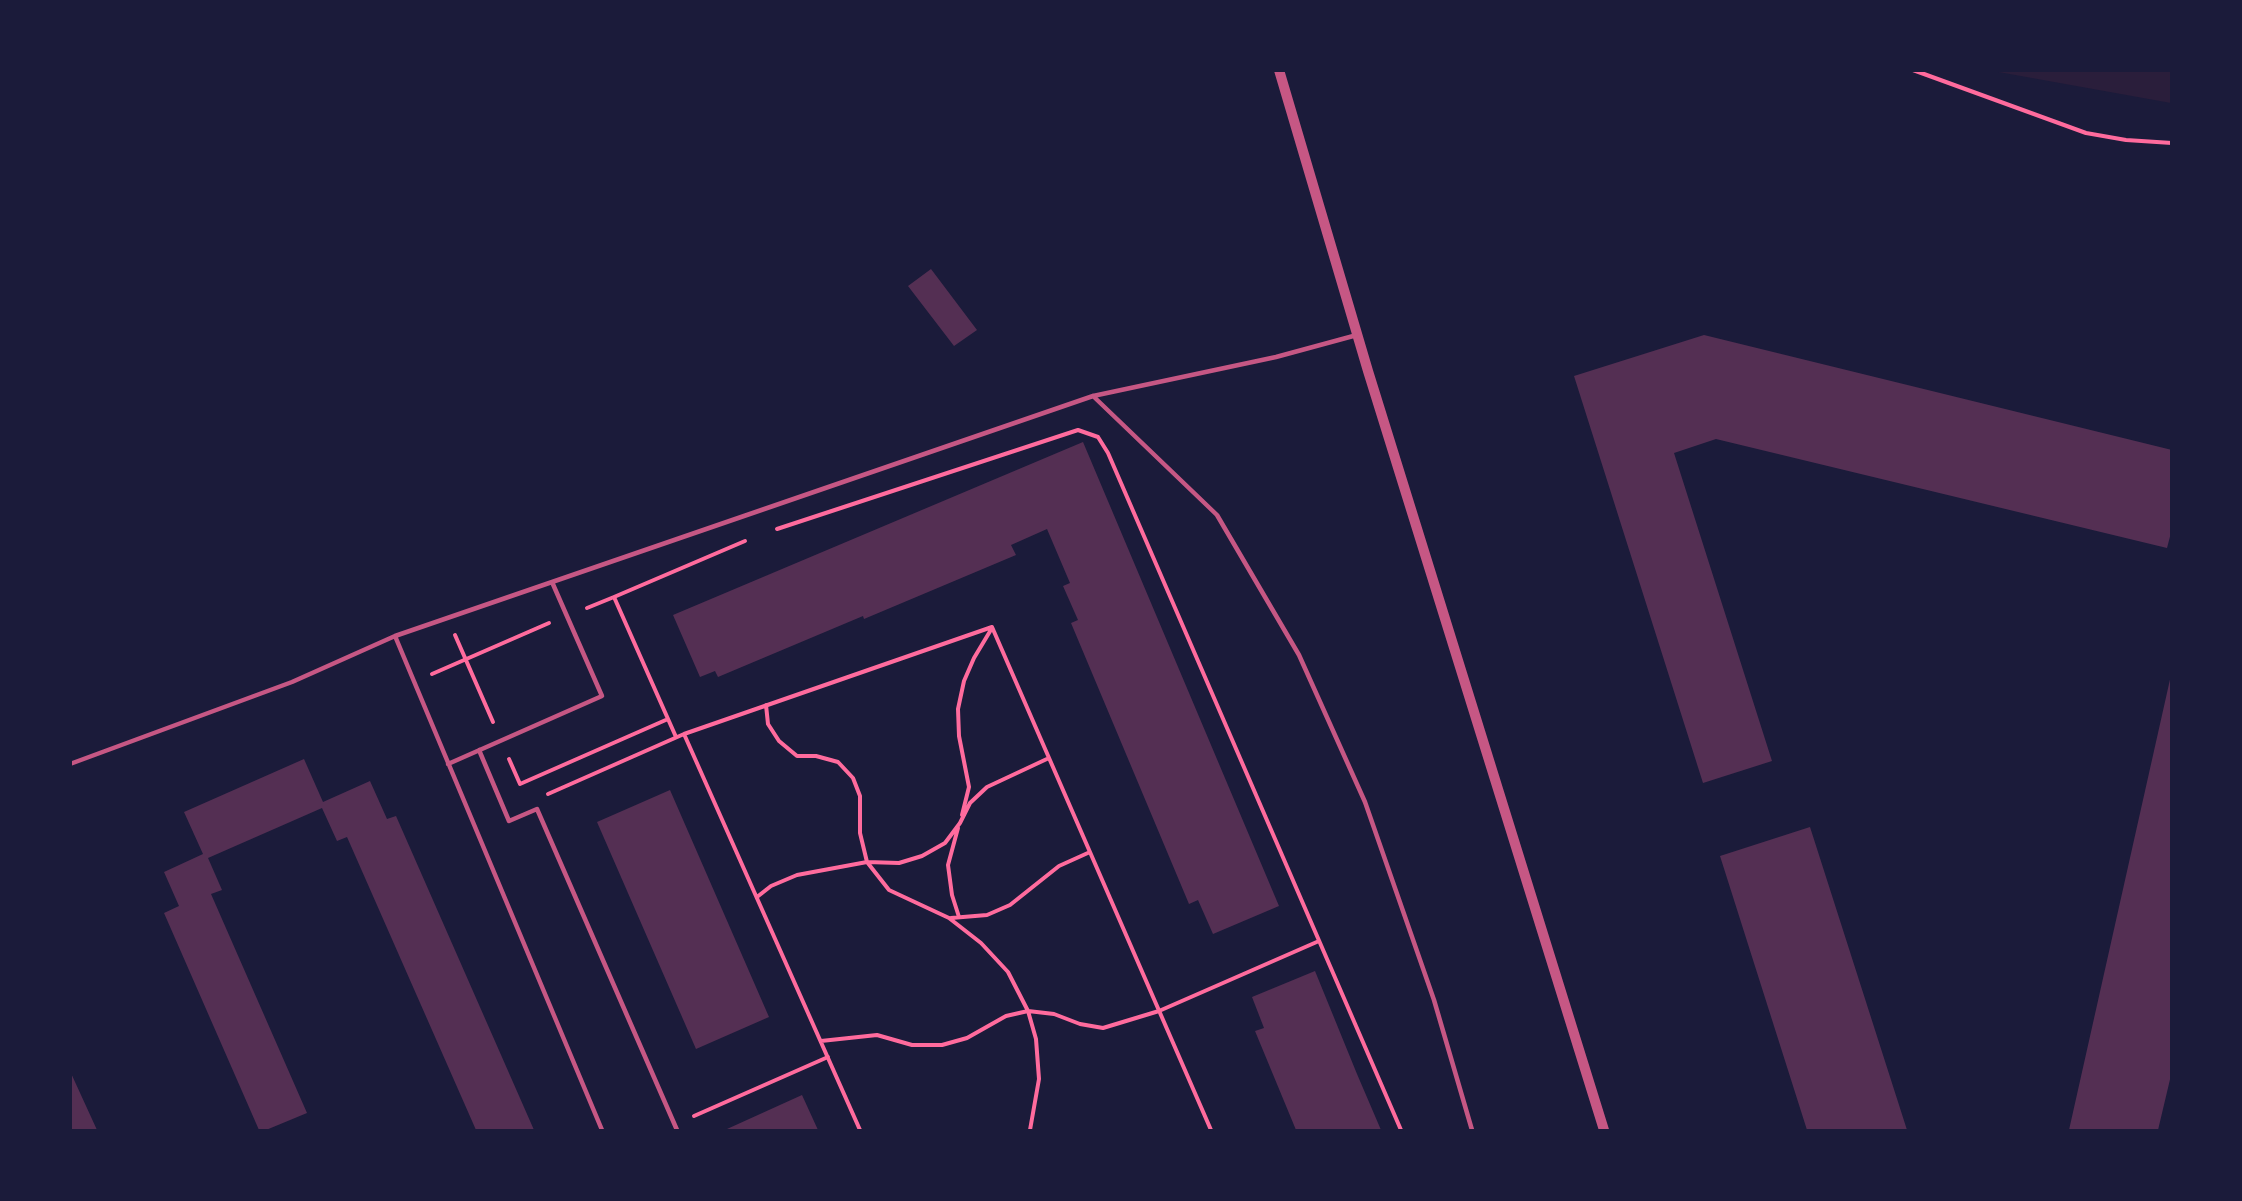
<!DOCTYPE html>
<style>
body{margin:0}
#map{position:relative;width:2242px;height:1201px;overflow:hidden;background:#1b1b3a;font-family:"Roboto Condensed",sans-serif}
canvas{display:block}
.frame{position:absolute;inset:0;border:72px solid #1b1b3a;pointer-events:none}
</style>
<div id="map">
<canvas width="2242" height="1201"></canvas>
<div class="frame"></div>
</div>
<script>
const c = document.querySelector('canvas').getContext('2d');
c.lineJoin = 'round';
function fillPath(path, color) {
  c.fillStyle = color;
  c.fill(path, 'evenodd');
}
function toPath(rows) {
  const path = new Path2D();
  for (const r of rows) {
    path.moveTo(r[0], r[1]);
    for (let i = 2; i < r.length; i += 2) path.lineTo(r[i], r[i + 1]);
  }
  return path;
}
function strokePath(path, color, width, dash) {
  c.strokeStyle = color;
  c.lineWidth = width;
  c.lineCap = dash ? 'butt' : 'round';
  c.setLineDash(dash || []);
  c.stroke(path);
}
fillPath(toPath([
 [1993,71,2171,71,2171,103]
]), '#2a1e3b');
fillPath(toPath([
 [931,269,977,330,954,346,908,286],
 [1704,335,2172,450,2172,529,2167,548,1716,439,1674,453,1772,761,1703,783,1574,376],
 [1083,442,1279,906,1213,934,1198,900,1189,904,1071,623,1078,620,1063,586,1070,583,1047,529,1011,545,1016,555,864,619,863,616,718,677,715,671,700,677,673,615],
 [2171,675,2172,1071,2158,1130,2069,1130],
 [304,759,323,802,370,781,387,819,396,816,534,1130,476,1130,347,837,337,841,322,808,208,858,222,890,211,894,307,1113,266,1130,259,1130,164,913,179,906,164,872,203,854,184,812],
 [670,790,769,1017,696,1049,597,822],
 [1810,827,1907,1130,1807,1130,1720,856],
 [1315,971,1357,1074,1381,1130,1296,1130,1255,1031,1264,1028,1252,997],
 [70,1071,97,1130,70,1130],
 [802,1095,818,1130,727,1130,727,1129]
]), '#542f53');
strokePath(toPath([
 [1913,70,2086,133,2126,140,2172,143],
 [777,529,1078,430,1098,437,1108,453,1401,1130],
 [587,608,614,597],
 [455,635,493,722],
 [432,674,549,623],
 [766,705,768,724,779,741,797,756,816,756,838,762,853,778,860,796,860,833,867,862,889,890,949,918,981,943,1008,972,1028,1011,1036,1039,1039,1079,1030,1130],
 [676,737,614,597,745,541],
 [509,759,520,784,668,719],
 [548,794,684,734],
 [962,815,969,787,959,736,958,709,964,681,974,658,992,628],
 [958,828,948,865,952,895,959,917],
 [757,897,771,886,797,875,867,862,899,863,922,856,945,843,960,823,970,803,987,787,1049,758],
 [951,918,987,915,1010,905,1059,866,1090,852],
 [821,1041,877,1035,912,1045,942,1045,967,1038,1006,1016,1028,1011,1054,1014,1080,1024,1103,1028,1159,1011,1319,941],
 [694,1116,828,1057],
 [860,1130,684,734,992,627,1211,1130]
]), '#ff6b9d', 4);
strokePath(toPath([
 [1093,396,1217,515,1299,655,1365,802,1434,1000,1472,1130],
 [395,636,602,1130],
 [479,750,509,821,537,809,677,1130],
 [70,764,292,682,395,636,1093,396,1276,357,1357,335],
 [448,764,602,696,552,582]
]), '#c65784', 4.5);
strokePath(toPath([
 [1279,70,1368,371,1604,1130]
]), '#c65784', 10);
</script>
